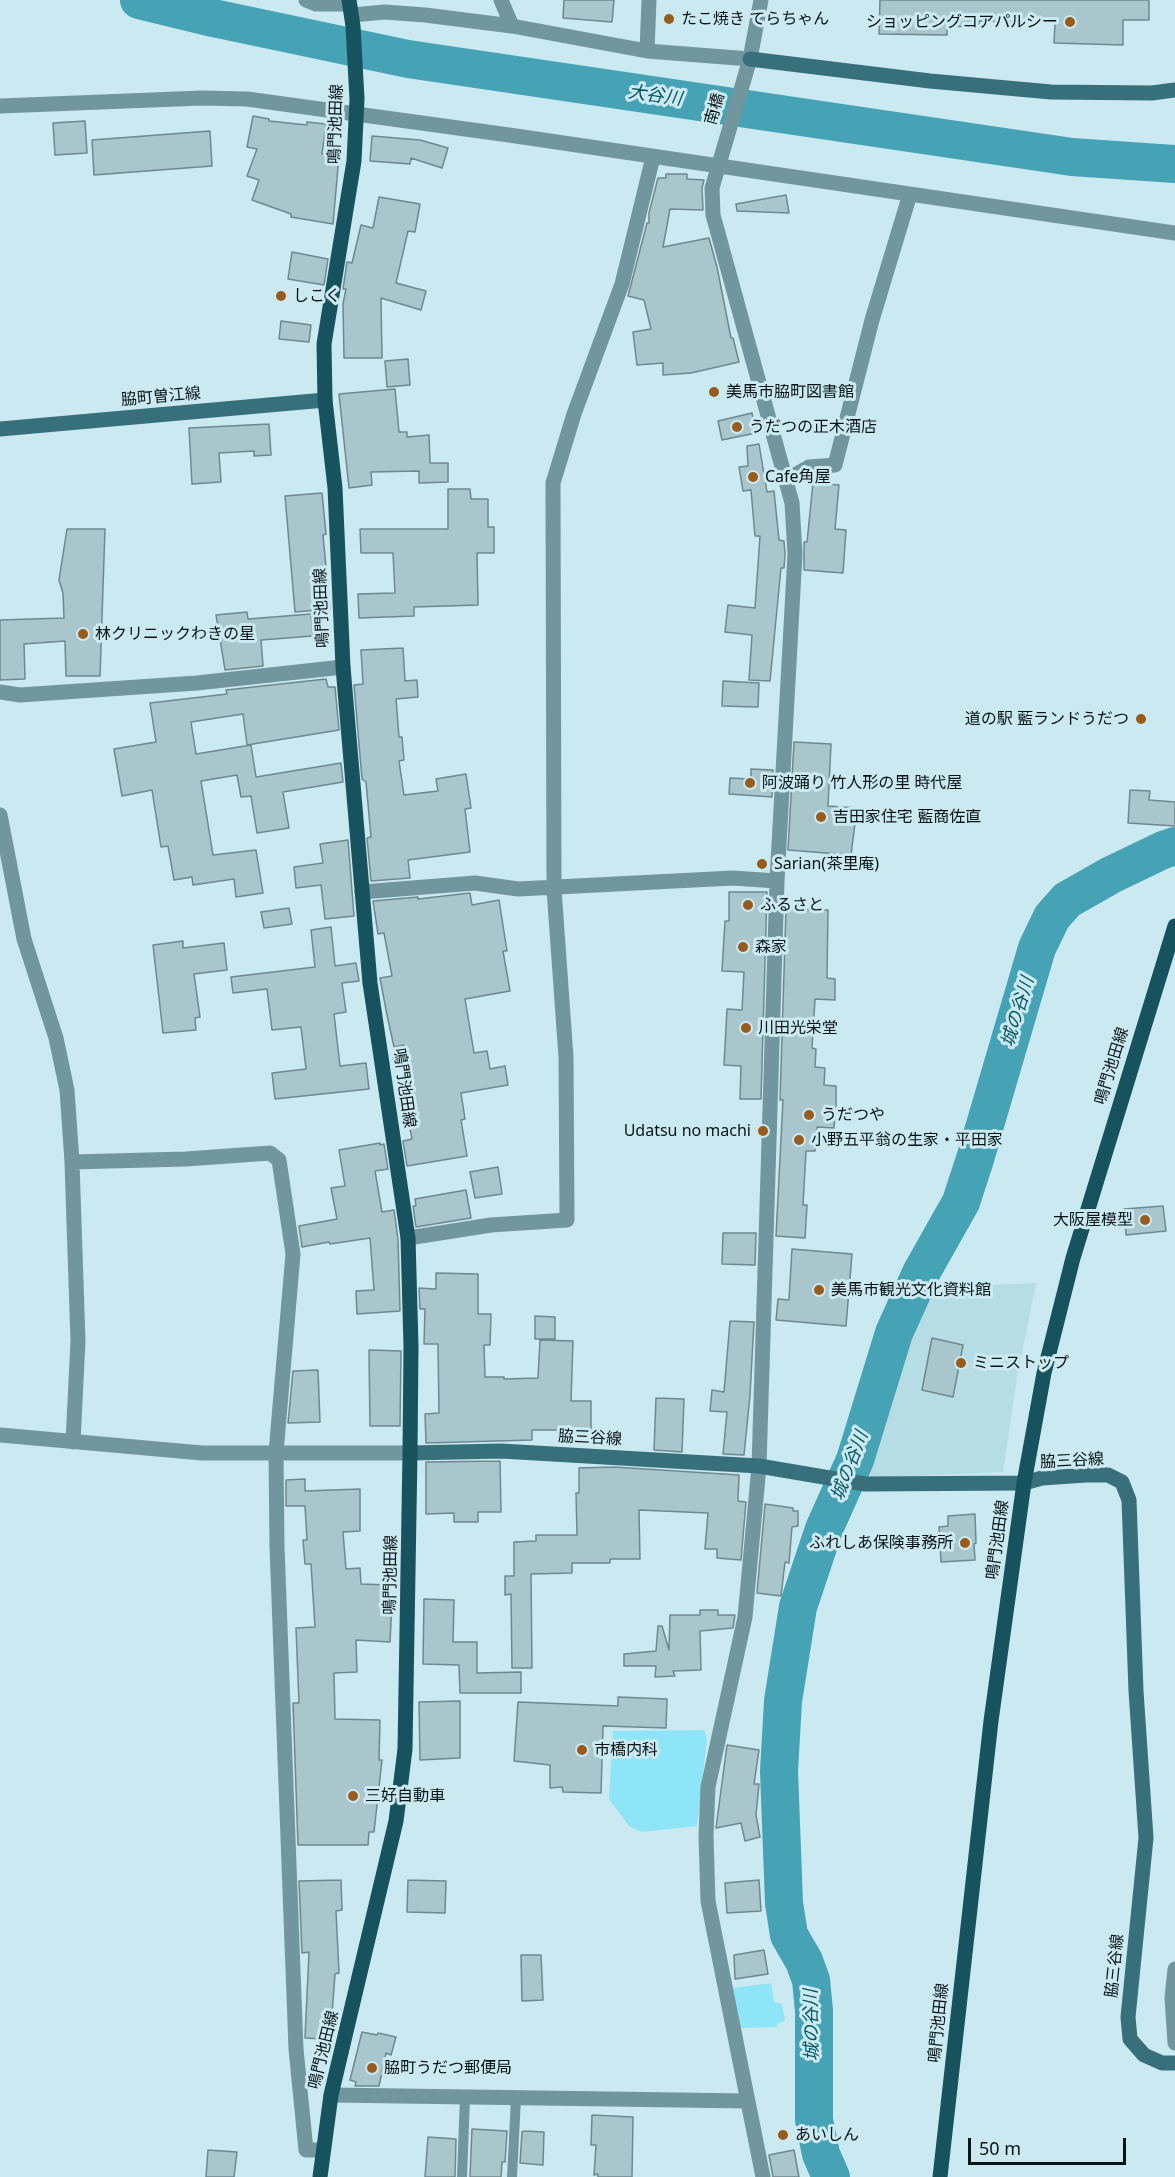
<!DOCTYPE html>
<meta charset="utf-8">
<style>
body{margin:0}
#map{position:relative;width:1175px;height:2177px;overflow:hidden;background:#cbe9f0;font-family:"Noto Sans",sans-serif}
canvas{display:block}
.scale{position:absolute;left:968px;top:2138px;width:158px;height:27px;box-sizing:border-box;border:3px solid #091416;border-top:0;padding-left:8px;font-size:18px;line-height:21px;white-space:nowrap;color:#091416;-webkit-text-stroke:4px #cbe9f0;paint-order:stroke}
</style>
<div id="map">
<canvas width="1175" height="2177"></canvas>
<div class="scale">50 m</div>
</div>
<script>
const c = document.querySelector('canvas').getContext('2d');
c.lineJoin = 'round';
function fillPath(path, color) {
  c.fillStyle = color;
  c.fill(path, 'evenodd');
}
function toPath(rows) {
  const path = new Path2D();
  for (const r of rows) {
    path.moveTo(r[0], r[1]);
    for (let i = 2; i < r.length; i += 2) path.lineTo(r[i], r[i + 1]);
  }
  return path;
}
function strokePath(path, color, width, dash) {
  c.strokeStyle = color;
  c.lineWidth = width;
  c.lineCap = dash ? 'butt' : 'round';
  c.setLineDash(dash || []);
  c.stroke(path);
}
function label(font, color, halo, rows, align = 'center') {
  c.font = font + ' "Noto Sans","Noto Sans JP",sans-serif';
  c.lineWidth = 6;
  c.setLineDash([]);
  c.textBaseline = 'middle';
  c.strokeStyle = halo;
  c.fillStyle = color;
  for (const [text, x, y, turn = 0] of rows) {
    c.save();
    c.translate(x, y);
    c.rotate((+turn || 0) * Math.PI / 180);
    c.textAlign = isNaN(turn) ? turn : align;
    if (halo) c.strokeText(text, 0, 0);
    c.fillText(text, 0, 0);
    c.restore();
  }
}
fillPath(toPath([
 [1036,1283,1017,1377,1003,1472,869,1478,893,1390,931,1289,935,1287]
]), '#b6dce4');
fillPath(toPath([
 [704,1730,707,1739,697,1826,641,1832,629,1826,609,1799,613,1731],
 [771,1983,774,2002,782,2004,785,2021,778,2023,777,2027,740,2028,733,1988]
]), '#8de5f7');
strokePath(toPath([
 [139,0,213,18,408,59,1072,157,1175,164],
 [831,2177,821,2154,814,2120,814,2011,811,1980,804,1961,789,1935,784,1903,779,1771,783,1701,798,1607,824,1529,855,1460,894,1333,921,1273,961,1202,975,1159,1037,948,1052,917,1067,900,1111,875,1163,850,1175,846]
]), '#45a3b5', 38);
const building = toPath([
 [564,0,614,0,612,22,563,18,564,0],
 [880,0,1149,0,1149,20,1123,20,1123,45,1054,43,1055,23,979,21,979,27,947,26,947,35,879,34,880,0],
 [253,116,269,119,269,121,307,125,307,122,326,124,322,154,339,156,333,224,291,217,291,214,252,200,259,180,247,176,257,149,247,147,253,116],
 [85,121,87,153,55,155,53,123,85,121],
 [210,131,212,166,94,175,92,140,210,131],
 [372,136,420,140,448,148,442,168,411,158,410,164,370,161,372,136],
 [666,174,687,174,687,179,704,180,702,188,703,210,670,209,663,247,709,238,717,267,731,338,733,338,739,362,691,373,663,375,663,363,637,365,633,332,651,329,644,300,628,296,647,223,649,223,649,213,658,178,666,178,666,174],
 [786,195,789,213,737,211,736,204,786,195],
 [379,197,420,204,415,232,408,231,396,283,426,291,421,310,381,298,382,358,344,358,343,304,346,289,343,289,347,262,352,263,361,225,373,228,379,197],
 [292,252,328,259,324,285,288,279,292,252],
 [281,321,311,325,309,342,279,339,281,321],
 [408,359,410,385,387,387,385,361,408,359],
 [395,389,399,432,407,432,407,437,429,435,430,463,448,463,448,482,419,483,419,471,371,472,372,485,349,488,339,394,395,389],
 [752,413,756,433,722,440,718,421,752,413],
 [269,424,271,455,254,456,254,451,219,453,221,482,192,484,189,428,269,424],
 [759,444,767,492,774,491,779,540,784,541,785,554,784,568,781,568,770,681,749,680,752,635,725,632,728,605,755,608,760,536,755,536,751,490,743,491,739,467,748,466,747,446,759,444],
 [813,483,839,485,835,529,846,530,843,573,804,570,804,542,807,542,813,483],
 [448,489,470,489,471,499,488,499,488,527,494,527,494,553,477,553,478,605,414,607,414,616,359,618,358,594,395,593,393,553,361,553,360,529,448,529,448,489],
 [322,493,326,534,323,535,330,609,295,612,285,496,322,493],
 [67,529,105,529,100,676,66,676,65,641,24,644,25,679,0,680,0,620,64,618,63,593,59,580,67,529],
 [247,612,248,619,311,614,313,636,261,640,263,666,225,670,216,615,247,612],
 [403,648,405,681,417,680,418,697,396,699,399,737,402,737,404,760,399,761,404,795,438,791,436,779,466,774,471,808,465,809,470,852,408,860,410,878,371,881,367,838,371,837,366,782,362,779,354,685,363,684,361,650,403,648],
 [326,679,328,687,335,687,339,730,247,745,243,714,191,722,196,754,251,745,256,777,341,763,343,782,283,792,289,828,257,833,251,796,241,797,237,775,201,781,213,855,256,850,263,893,236,897,234,879,193,885,192,877,174,880,168,846,161,847,152,790,122,796,114,749,156,742,150,703,227,694,226,690,326,679],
 [723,681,759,683,758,707,722,706,723,681],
 [794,742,831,744,828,806,857,808,851,855,788,850,794,742],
 [751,769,773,770,772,797,729,794,730,778,751,779,751,769],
 [1130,790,1150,791,1149,800,1175,802,1175,826,1128,823,1130,790],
 [348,840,354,916,325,919,321,885,296,888,294,867,323,863,320,844,348,840],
 [729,892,767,892,761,1099,740,1099,741,1066,724,1065,727,1009,742,1010,744,972,722,971,725,921,729,921,729,892],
 [470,893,472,905,499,900,507,951,503,951,510,991,465,999,474,1053,487,1051,490,1069,505,1066,508,1085,461,1093,465,1119,461,1120,467,1156,407,1166,403,1141,412,1139,406,1108,415,1106,404,1045,394,1047,387,1015,380,978,392,976,384,933,378,934,373,901,418,897,418,899,470,893],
 [289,908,292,924,264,928,261,912,289,908],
 [786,909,828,910,827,978,835,979,835,1000,815,999,812,1048,816,1049,815,1067,825,1068,824,1085,836,1086,836,1106,834,1128,817,1127,815,1151,806,1151,803,1205,807,1205,805,1238,776,1236,783,1100,780,1100,786,909],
 [331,927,335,966,356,963,359,981,342,983,346,1012,334,1014,340,1066,366,1063,369,1089,275,1099,272,1073,306,1069,301,1027,272,1030,267,989,233,993,231,977,315,967,311,930,331,927],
 [183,941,183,948,224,943,227,970,194,974,200,1017,195,1018,196,1030,163,1033,153,945,183,941],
 [380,1143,380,1145,384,1144,388,1169,375,1171,382,1212,394,1210,398,1239,400,1311,357,1314,356,1291,374,1290,370,1238,330,1244,329,1242,302,1247,299,1226,337,1219,331,1188,345,1186,339,1150,380,1143],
 [498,1167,502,1194,475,1198,470,1172,498,1167],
 [466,1190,471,1218,416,1227,413,1206,416,1206,415,1199,466,1190],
 [1163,1206,1166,1231,1126,1235,1124,1209,1163,1206],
 [723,1233,756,1233,755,1265,722,1264,723,1233],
 [792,1249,852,1254,846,1326,776,1320,778,1299,789,1300,792,1249],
 [436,1273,478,1274,478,1314,491,1314,490,1345,484,1345,485,1377,504,1377,504,1379,538,1378,540,1340,573,1341,571,1401,591,1401,591,1430,532,1430,532,1440,426,1443,425,1414,439,1413,438,1344,424,1344,425,1309,420,1309,419,1288,436,1289,436,1273],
 [535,1316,555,1317,555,1339,535,1339,535,1316],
 [730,1321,754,1322,750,1395,744,1455,723,1454,727,1412,710,1411,712,1390,724,1392,730,1321],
 [932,1338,963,1345,953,1397,922,1390,932,1338],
 [369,1350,401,1351,400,1426,370,1426,369,1350],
 [318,1370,320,1422,288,1423,293,1371,318,1370],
 [656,1398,684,1399,682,1452,654,1450,656,1398],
 [500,1461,501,1512,478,1512,478,1522,454,1522,454,1513,426,1514,426,1462,500,1461],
 [614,1467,739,1475,738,1501,746,1502,741,1560,717,1558,717,1549,705,1549,708,1513,639,1510,640,1559,610,1559,610,1563,572,1563,572,1573,531,1574,532,1668,512,1668,511,1594,505,1595,505,1576,514,1576,514,1542,536,1541,536,1535,577,1535,576,1493,579,1493,579,1468,614,1467],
 [305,1479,305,1491,360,1489,360,1531,343,1532,346,1569,360,1568,361,1584,389,1585,388,1601,392,1602,390,1642,356,1640,357,1672,334,1673,335,1719,380,1720,379,1760,382,1760,374,1832,369,1832,368,1845,298,1845,293,1703,299,1703,296,1628,315,1627,311,1564,305,1564,303,1540,307,1540,305,1506,286,1506,286,1480,305,1479],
 [765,1504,793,1508,793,1511,798,1511,798,1526,792,1527,789,1563,785,1562,781,1596,757,1593,765,1504],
 [975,1514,976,1543,974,1544,975,1560,941,1562,939,1527,948,1526,948,1516,975,1514],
 [424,1599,454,1600,453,1642,477,1642,477,1673,521,1672,521,1693,460,1693,459,1665,423,1664,424,1599],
 [700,1610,718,1610,718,1615,735,1615,733,1628,700,1631,701,1670,673,1671,675,1676,655,1677,656,1666,624,1666,624,1654,656,1651,658,1626,662,1626,669,1650,670,1615,700,1615,700,1610],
 [618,1697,667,1699,666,1728,603,1726,601,1793,563,1792,562,1787,550,1788,550,1765,514,1761,518,1702,618,1706,618,1697],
 [460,1701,460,1758,420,1760,419,1702,460,1701],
 [727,1745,759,1750,754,1784,759,1784,756,1815,760,1837,745,1841,741,1823,716,1828,727,1745],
 [341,1880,342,1910,336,1911,339,1973,335,1974,332,2015,326,2014,324,2039,305,2038,309,1952,302,1953,299,1881,341,1880],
 [408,1880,446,1881,445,1913,407,1912,408,1880],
 [759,1880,761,1911,727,1913,725,1883,759,1880],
 [764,1950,768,1974,735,1979,734,1955,764,1950],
 [521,1955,541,1955,543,2000,522,2001,521,1955],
 [362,2032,377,2035,378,2033,396,2037,391,2055,386,2053,379,2086,355,2086,356,2082,350,2080,362,2032],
 [592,2115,633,2117,632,2177,598,2177,598,2174,594,2175,596,2145,591,2145,592,2115],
 [472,2129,507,2131,505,2162,502,2162,501,2177,470,2177,472,2129],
 [524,2131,544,2132,543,2165,520,2163,522,2132,524,2131],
 [428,2137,456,2139,455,2177,425,2177,428,2137],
 [208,2150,237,2152,234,2177,206,2177,208,2150],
 [794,2150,799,2177,773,2177,769,2155,794,2150]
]);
fillPath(building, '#a9c6cc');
strokePath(building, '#6d898f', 1.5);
strokePath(toPath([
 [462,2177,465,2097],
 [512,2177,516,2098]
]), '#72969d', 10);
strokePath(toPath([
 [306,0,316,4,349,4],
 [501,0,512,26],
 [761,0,750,59,712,188,713,215,792,503,795,554,777,881,759,1466,745,1617,708,1787,706,1836,708,1901,763,2177],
 [352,15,385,12,425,15,512,26,647,51,750,59],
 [647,51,649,0],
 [0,106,202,98,247,99,509,135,1175,233],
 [786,480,809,467,835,465,872,320,910,194],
 [0,692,20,695,197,683,343,667],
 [0,815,24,939,56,1038,67,1090,72,1162,78,1341,73,1442],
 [362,892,475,883,518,889,733,878,777,881],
 [72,1162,186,1159,270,1153,279,1160,293,1254,276,1453,277,1547,296,2049,306,2150,323,2150],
 [408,1238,491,1225,567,1220,566,1057,554,889,553,483,574,414,622,284,653,157],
 [0,1435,202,1453,410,1453],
 [1175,1969,1172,1998,1175,2043],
 [331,2095,748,2101]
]), '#72969d', 15);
strokePath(toPath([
 [750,59,930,81,1051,92,1152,93,1175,90],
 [0,429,325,400],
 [410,1453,501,1451,759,1466,865,1484,1024,1483,1042,1478,1086,1475,1108,1475,1122,1482,1129,1500,1136,1691,1146,1838,1128,2017,1130,2039,1144,2055,1162,2063,1175,2063]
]), '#37707b', 15);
strokePath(toPath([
 [320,2177,331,2095,396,1821,405,1749,410,1453,411,1346,408,1238,370,983,343,667,335,488,325,400,324,344,354,161,357,99,353,26,349,0],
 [940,2177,991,1721,1024,1483,1044,1373,1073,1258,1175,926]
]), '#17535e', 15);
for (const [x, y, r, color] of [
 [669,19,6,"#975c1d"],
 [1070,22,6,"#975c1d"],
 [281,296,6,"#975c1d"],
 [714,392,6,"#975c1d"],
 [737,427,6,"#975c1d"],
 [753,477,6,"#975c1d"],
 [83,634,6,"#975c1d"],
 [1141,719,6,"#975c1d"],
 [750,783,6,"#975c1d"],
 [821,817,6,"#975c1d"],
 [762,864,6,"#975c1d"],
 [748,905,6,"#975c1d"],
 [743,947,6,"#975c1d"],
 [746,1028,6,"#975c1d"],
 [809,1115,6,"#975c1d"],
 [763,1131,6,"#975c1d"],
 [799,1140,6,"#975c1d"],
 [1145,1220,6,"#975c1d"],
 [819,1290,6,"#975c1d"],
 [961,1363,6,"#975c1d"],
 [965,1543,6,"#975c1d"],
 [582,1750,6,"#975c1d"],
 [353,1796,6,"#975c1d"],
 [372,2068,6,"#975c1d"],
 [783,2135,6,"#975c1d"]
]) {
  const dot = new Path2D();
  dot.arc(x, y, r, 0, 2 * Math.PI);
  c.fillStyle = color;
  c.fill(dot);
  strokePath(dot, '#cbe9f0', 2);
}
label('16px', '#091416', '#cbe9f0', [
 ["たこ焼き てらちゃん",681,19],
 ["ショッピングコアパルシー",1058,22,"right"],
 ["しこく",293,296],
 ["美馬市脇町図書館",726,392],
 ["うだつの正木酒店",749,427],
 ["Cafe角屋",765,477],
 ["林クリニックわきの星",95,634],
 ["道の駅 藍ランドうだつ",1129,719,"right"],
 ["阿波踊り 竹人形の里 時代屋",762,783],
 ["吉田家住宅 藍商佐直",833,817],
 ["Sarian(茶里庵)",774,864],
 ["ふるさと",760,905],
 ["森家",755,947],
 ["川田光栄堂",758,1028],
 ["うだつや",821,1115],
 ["Udatsu no machi",751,1131,"right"],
 ["小野五平翁の生家・平田家",811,1140],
 ["大阪屋模型",1133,1220,"right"],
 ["美馬市観光文化資料館",831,1290],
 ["ミニストップ",973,1363],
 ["ふれしあ保険事務所",953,1543,"right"],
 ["市橋内科",594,1750],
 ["三好自動車",365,1796],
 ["脇町うだつ郵便局",384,2068],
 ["あいしん",795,2135]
], 'left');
label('16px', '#091416', '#cbe9f0', [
 ["南橋",715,109,-74],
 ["鳴門池田線",336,124,-88],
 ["脇町曽江線",161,397,-5],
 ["鳴門池田線",322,608,-92],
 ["鳴門池田線",1112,1066,-73],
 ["鳴門池田線",404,1088,82],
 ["脇三谷線",590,1438,3],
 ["脇三谷線",1072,1461,-3],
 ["鳴門池田線",998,1540,-82],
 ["鳴門池田線",391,1575,-89],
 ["脇三谷線",1115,1966,-84],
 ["鳴門池田線",939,2023,-84],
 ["鳴門池田線",324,2050,-76]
]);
label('italic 18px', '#005562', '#cbe9f0', [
 ["大谷川",655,96,8],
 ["城の谷川",1018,1012,-73],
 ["城の谷川",850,1466,-69],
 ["城の谷川",812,2025,-91]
]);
</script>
